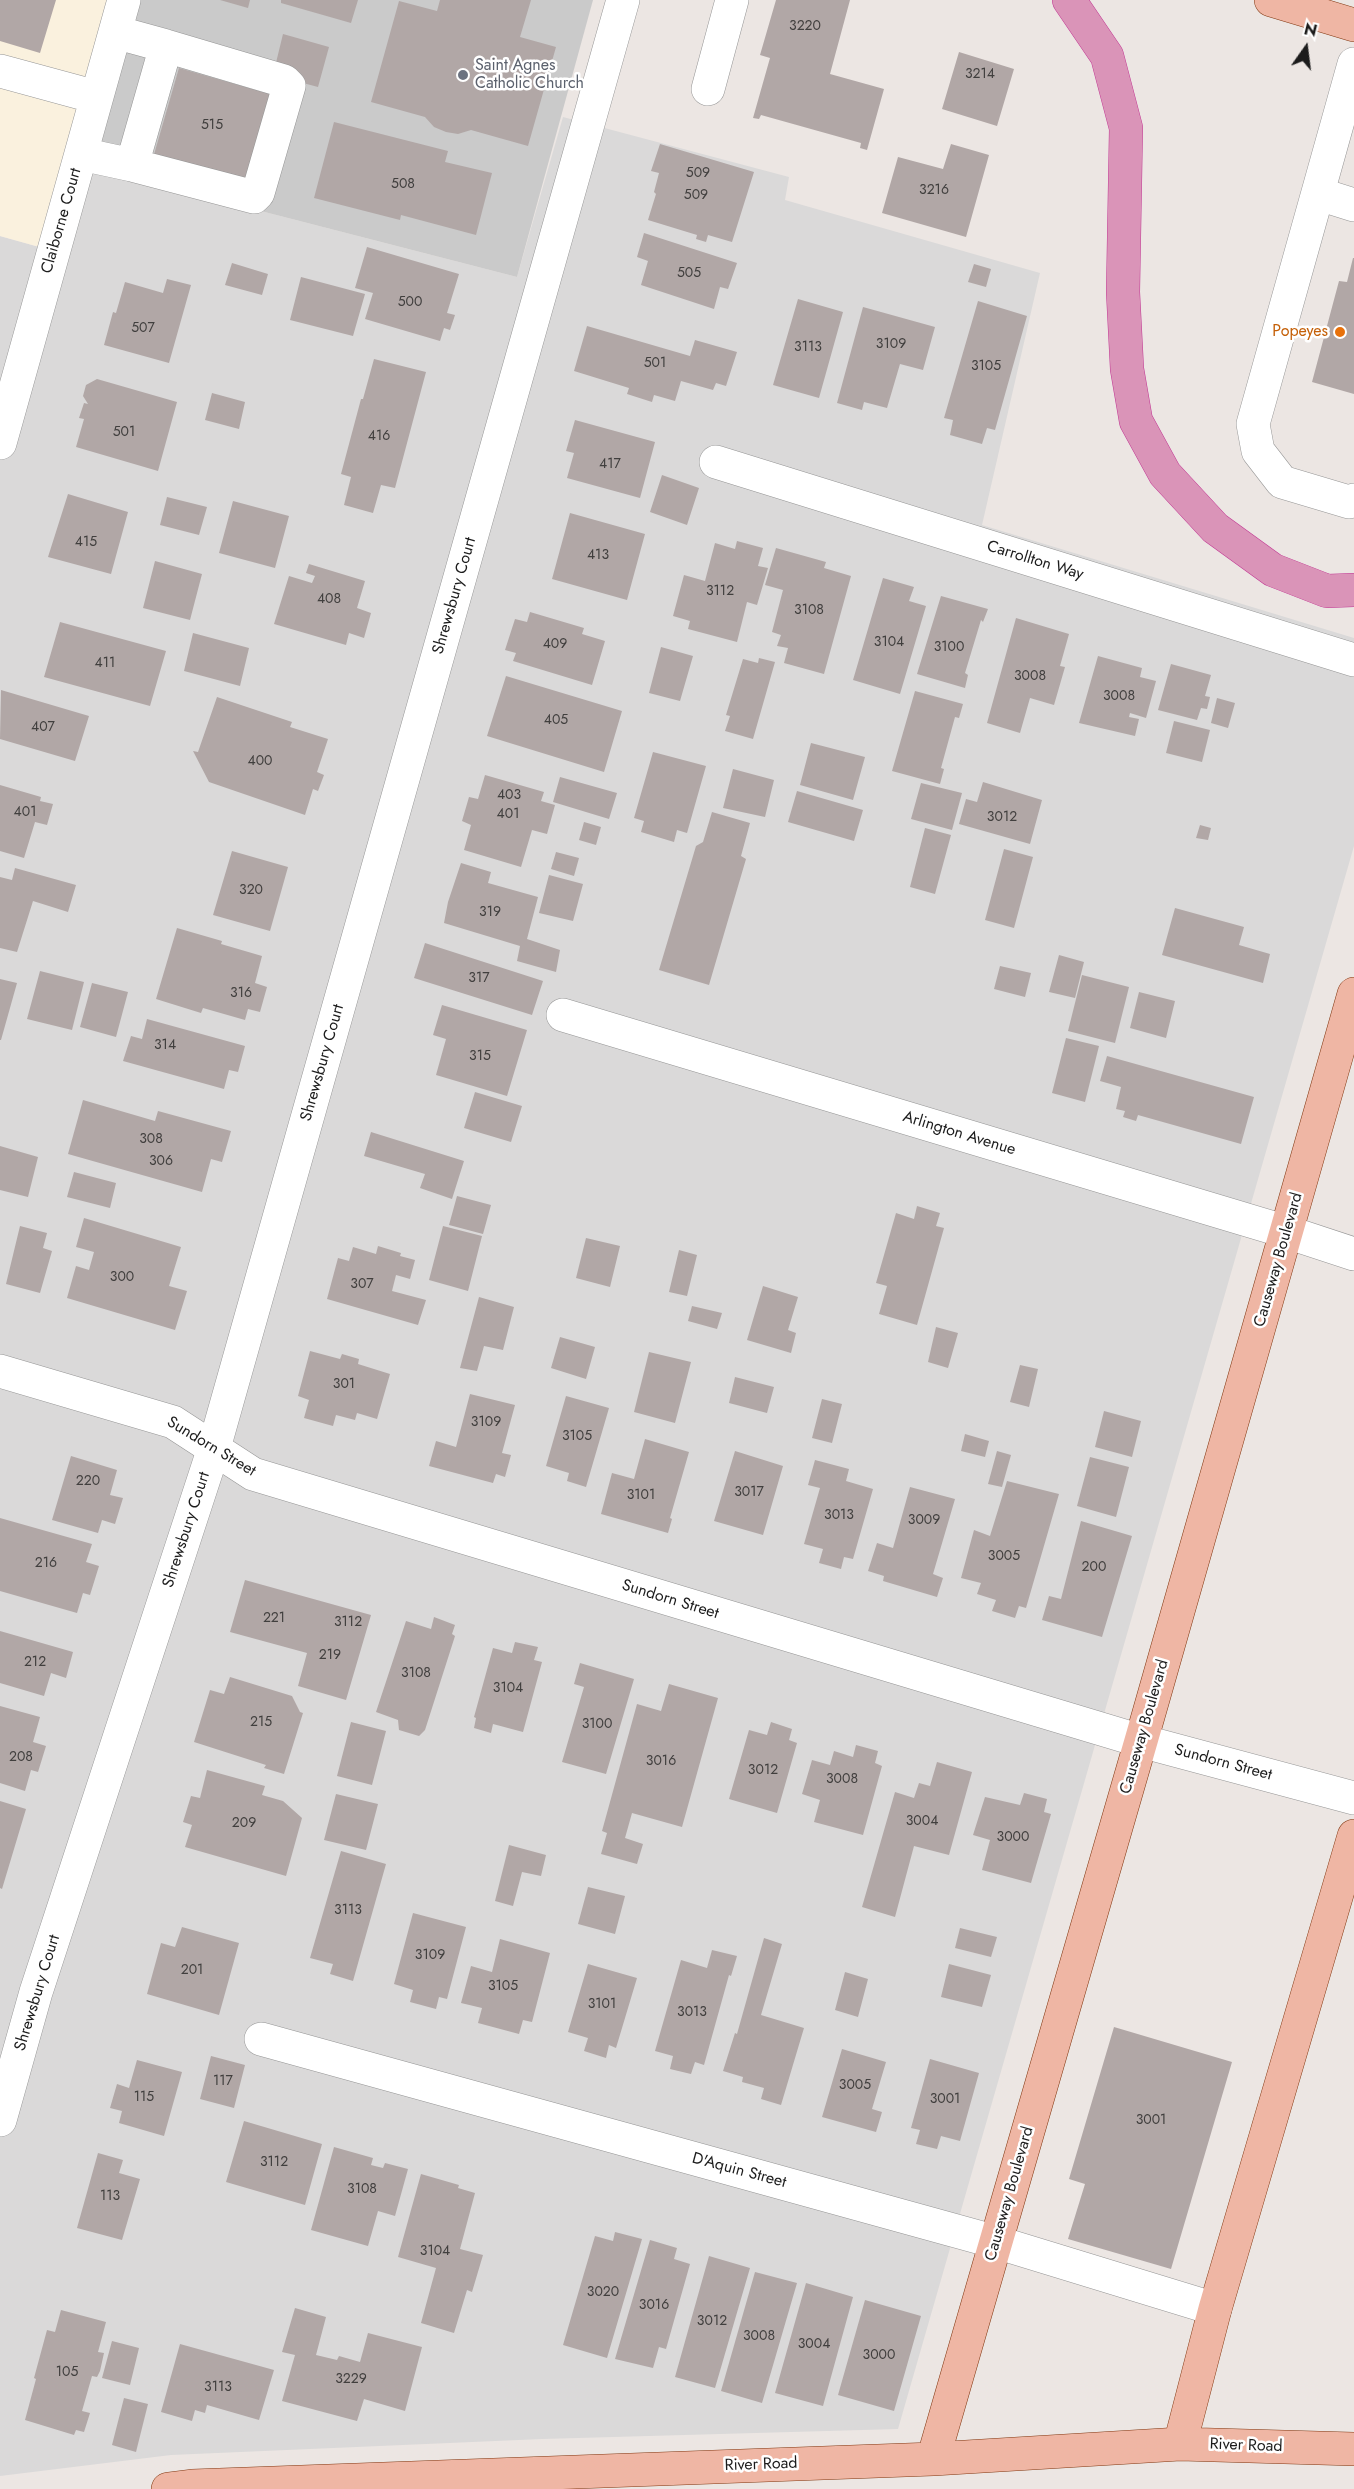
<!DOCTYPE html>
<style>
body{margin:0}
#map{position:relative;width:1354px;height:2489px;overflow:hidden;background:#ece6e3;font-family:Jost,sans-serif}
canvas{display:block}
.north{position:absolute;left:1276px;top:18px;width:60px;height:60px;-webkit-text-stroke:4px #fff;paint-order:stroke;rotate:14deg;font-size:16px;font-weight:700;line-height:24px;text-align:center;color:#1c1c1c}
.north::after{content:'';display:block;margin:auto;width:21px;height:27px;background:#1c1c1c;clip-path:polygon(50% 0,100% 100%,50% 72%,0 100%)}
</style>
<div id="map">
<canvas width="1354" height="2489"></canvas>
<div class="north">N</div>
</div>
<script>
const c = document.querySelector('canvas').getContext('2d');
c.lineJoin = 'round';
function fillPath(path, color) {
  c.fillStyle = color;
  c.fill(path, 'evenodd');
}
function toPath(rows) {
  const path = new Path2D();
  for (const r of rows) {
    path.moveTo(r[0], r[1]);
    for (let i = 2; i < r.length; i += 2) path.lineTo(r[i], r[i + 1]);
  }
  return path;
}
function strokePath(path, color, width, dash) {
  c.strokeStyle = color;
  c.lineWidth = width;
  c.lineCap = dash ? 'butt' : 'round';
  c.setLineDash(dash || []);
  c.stroke(path);
}
function label(font, color, halo, rows, align = 'center') {
  c.font = font + ' Jost,sans-serif';
  c.lineWidth = 5;
  c.setLineDash([]);
  c.textBaseline = 'middle';
  c.strokeStyle = halo;
  c.fillStyle = color;
  for (const [text, x, y, turn = 0] of rows) {
    c.save();
    c.translate(x, y);
    c.rotate((+turn || 0) * Math.PI / 180);
    c.textAlign = isNaN(turn) ? turn : align;
    if (halo) c.strokeText(text, 0, 0);
    c.fillText(text, 0, 0);
    c.restore();
  }
}
fillPath(toPath([
 [563,117,789,177,785,200,1040,273,982,525,1354,638,1354,846,898,2429,542,2439,171,2455,0,2476,0,236,68,255,94,168,517,277]
]), '#dad9d9');
fillPath(toPath([
 [0,0,140,0,68,255,0,236]
]), '#faf1de');
fillPath(toPath([
 [140,0,593,0,517,277,94,168]
]), '#cacaca');
fillPath(toPath([
 [0,0,56,0,40,53,0,41],
 [220,0,250,0,248,8],
 [281,0,358,0,351,23,281,3],
 [440,0,531,0,520,37,556,47,528,146,471,130,458,134,446,132,434,127,425,117,371,102,399,1,437,11],
 [776,0,850,0,830,74,884,89,867,150,860,148,861,143,761,115,759,119,753,118,770,58,760,55],
 [283,34,329,47,318,87,273,75],
 [959,52,1014,69,997,126,942,109],
 [179,68,270,94,244,184,153,158],
 [334,122,448,151,445,162,492,173,476,235,401,215,400,220,314,198],
 [660,144,754,172,732,242,708,235,706,242,696,239,697,235,648,220,656,194,654,192,659,173,651,171],
 [951,144,989,155,966,237,882,213,898,157,943,169],
 [644,233,737,263,728,289,720,287,714,309,641,285,648,261,637,257],
 [367,247,459,274,447,313,455,315,450,330,444,328,440,341,365,319,373,293,355,288],
 [1353,258,1354,258,1354,394,1312,382,1339,281,1347,282],
 [232,263,268,274,262,295,225,285],
 [974,264,991,269,986,287,968,282],
 [301,277,365,294,353,336,290,320],
 [167,279,191,285,169,363,104,345,113,312,116,313,125,282,163,293],
 [798,299,843,312,819,398,773,385],
 [978,301,1027,316,995,430,987,428,982,444,950,435,953,420,944,418],
 [863,307,935,327,923,370,900,364,887,408,864,402,862,410,837,403],
 [587,326,690,356,695,340,737,352,726,386,716,383,713,390,681,381,675,401,654,395,652,402,627,394,629,388,574,371],
 [374,359,426,372,395,488,381,485,373,513,344,505,351,477,341,474,361,399,363,399],
 [97,379,177,402,158,471,76,447,84,419,79,418,84,403,88,404,83,396,86,385],
 [212,393,245,402,239,429,205,420],
 [575,420,655,442,640,498,567,478,574,453,566,451],
 [662,475,699,488,687,525,650,512],
 [68,494,128,512,111,574,48,557],
 [167,497,207,507,199,535,160,525],
 [233,501,289,516,275,568,219,553],
 [570,513,645,534,627,600,552,579],
 [737,541,763,548,758,566,768,568,757,605,747,602,737,642,688,629,690,621,673,616,684,575,705,581,715,543,735,549],
 [776,548,826,562,824,568,851,576,824,674,784,663,788,648,777,646,781,635,772,632,783,590,765,585],
 [155,561,202,574,190,620,143,608],
 [309,564,365,581,357,608,371,613,364,638,349,633,346,645,274,624,289,576,312,583,315,576,306,573],
 [883,578,914,587,909,601,926,606,900,694,853,680],
 [941,596,988,609,983,622,981,620,965,673,968,675,965,688,917,674],
 [530,612,584,628,582,634,605,641,592,685,513,661,516,653,505,650,515,619,527,622],
 [1016,618,1069,634,1060,666,1065,667,1054,705,1030,698,1020,733,987,723],
 [60,622,166,651,150,706,44,677],
 [193,633,249,648,240,686,184,671],
 [661,647,693,656,680,701,649,693],
 [1098,656,1142,668,1140,677,1156,681,1146,718,1130,713,1129,717,1139,719,1135,736,1079,723],
 [759,658,775,662,753,739,725,731,730,716,726,715,743,659,758,663],
 [1171,664,1211,675,1205,696,1210,697,1207,709,1201,708,1197,720,1158,710],
 [506,676,622,711,604,772,487,736],
 [1,690,89,716,75,761,0,739],
 [915,691,963,704,959,718,955,717,941,768,944,769,940,784,892,771],
 [217,697,292,722,290,727,328,739,317,772,324,775,318,791,313,789,305,815,209,782,193,751,198,752],
 [1217,698,1235,703,1228,728,1211,723],
 [1174,721,1210,730,1202,762,1166,753],
 [811,743,865,757,853,800,800,785],
 [653,752,706,766,687,833,677,830,674,842,641,832,644,821,634,818],
 [733,769,774,780,765,817,723,808],
 [485,775,544,792,541,801,555,805,547,834,532,830,521,867,464,850,471,825,462,821,469,797,478,799],
 [560,777,617,793,609,819,553,802],
 [983,782,1042,800,1030,844,959,824,966,799,977,802],
 [921,783,962,793,952,830,911,819],
 [0,785,41,797,40,801,53,804,47,825,35,822,24,858,0,851],
 [797,791,863,810,854,841,788,822],
 [712,812,750,823,741,856,746,859,709,985,659,970,696,846,703,842],
 [584,822,601,827,596,845,579,840],
 [1200,825,1211,828,1208,840,1196,838],
 [925,828,951,835,935,894,910,887],
 [1004,849,1033,857,1014,928,985,920],
 [232,851,288,867,270,931,213,915],
 [556,852,579,858,574,876,551,869],
 [461,863,491,872,488,883,538,897,527,939,560,950,556,972,517,961,520,946,444,923,448,902],
 [15,868,76,885,68,912,33,901,17,952,0,948,0,877,12,880],
 [549,875,583,884,573,921,539,913],
 [1175,908,1244,927,1239,945,1270,954,1263,983,1162,955],
 [177,928,222,941,221,944,262,956,255,983,267,987,260,1012,248,1009,245,1020,203,1008,201,1013,156,999],
 [425,943,543,981,532,1015,414,978],
 [1059,955,1084,962,1075,998,1049,992],
 [1000,966,1031,973,1025,997,994,989],
 [40,971,84,982,72,1030,27,1019],
 [1082,975,1129,987,1115,1043,1068,1031],
 [0,979,17,983,1,1040,0,1040],
 [92,983,128,992,116,1037,80,1027],
 [1139,992,1175,1001,1166,1038,1130,1028],
 [442,1005,527,1030,507,1096,436,1075,446,1039,433,1035],
 [147,1019,245,1046,238,1072,229,1070,224,1089,123,1061,131,1036,142,1039],
 [1066,1038,1099,1046,1085,1102,1052,1093],
 [1107,1056,1254,1097,1241,1144,1138,1115,1136,1121,1123,1117,1125,1111,1116,1109,1121,1087,1100,1081],
 [475,1092,522,1106,511,1142,464,1128],
 [83,1100,155,1121,158,1111,231,1131,222,1162,211,1159,202,1192,68,1154],
 [371,1132,464,1161,452,1199,420,1188,425,1174,364,1156],
 [0,1146,38,1157,28,1197,0,1190],
 [74,1172,116,1183,110,1208,67,1197],
 [457,1196,491,1205,483,1234,449,1225],
 [917,1206,940,1213,936,1226,944,1228,917,1325,879,1314,887,1286,876,1283,896,1213,914,1219],
 [84,1218,181,1247,169,1286,187,1291,175,1330,67,1298,76,1266,89,1270,94,1252,76,1247],
 [20,1226,47,1233,43,1248,52,1251,40,1293,6,1284],
 [443,1226,482,1236,468,1291,429,1280],
 [586,1238,620,1246,610,1287,576,1278],
 [378,1246,401,1253,400,1256,415,1260,410,1279,396,1275,392,1291,426,1300,418,1325,327,1299,338,1258,349,1261,353,1247,376,1254],
 [679,1250,697,1255,687,1296,669,1292],
 [763,1286,798,1297,788,1330,796,1333,791,1353,747,1340],
 [479,1297,514,1307,503,1350,484,1346,477,1371,460,1368],
 [692,1306,722,1313,717,1329,688,1321],
 [936,1327,958,1333,948,1368,928,1362],
 [560,1337,595,1347,586,1379,551,1368],
 [310,1351,340,1359,342,1354,359,1359,358,1364,390,1374,377,1419,357,1413,355,1420,336,1415,333,1426,304,1418,309,1400,298,1396],
 [649,1352,691,1362,675,1423,634,1412],
 [1020,1365,1038,1369,1029,1407,1010,1402],
 [735,1377,774,1387,767,1413,729,1403],
 [470,1394,515,1405,502,1453,511,1455,505,1477,496,1474,493,1483,429,1466,436,1441,456,1447],
 [566,1396,609,1408,586,1487,567,1481,569,1473,546,1466],
 [822,1399,842,1404,832,1443,812,1438],
 [1104,1411,1141,1421,1132,1457,1095,1447],
 [965,1434,989,1441,985,1457,961,1451],
 [645,1439,689,1452,670,1518,672,1519,668,1533,601,1514,612,1473,634,1479],
 [735,1451,783,1466,763,1535,714,1521],
 [997,1451,1011,1455,1002,1487,988,1484],
 [71,1456,117,1470,110,1495,123,1498,115,1524,102,1520,98,1533,52,1520],
 [1090,1457,1129,1467,1116,1517,1077,1506],
 [815,1460,849,1469,846,1481,873,1489,853,1559,844,1557,841,1569,819,1563,823,1549,804,1544,820,1488,808,1485],
 [1007,1481,1059,1494,1026,1608,1019,1606,1015,1618,992,1611,996,1600,977,1594,981,1583,961,1578,974,1530,990,1536],
 [910,1487,955,1499,933,1574,943,1578,937,1597,883,1581,884,1576,868,1571,877,1543,893,1548],
 [0,1518,92,1544,86,1562,99,1566,90,1595,83,1593,77,1613,0,1591],
 [1081,1521,1132,1536,1102,1637,1042,1620,1049,1596,1061,1599],
 [245,1580,371,1615,346,1700,298,1686,307,1653,230,1632],
 [434,1617,455,1625,452,1634,455,1636,425,1730,419,1736,399,1730,398,1720,376,1712,406,1621,431,1629],
 [0,1631,73,1652,66,1678,51,1673,44,1696,0,1683],
 [515,1642,538,1647,534,1660,542,1662,523,1732,493,1724,491,1733,474,1728,476,1718,474,1717,493,1648,512,1653],
 [580,1663,634,1679,606,1774,562,1762,584,1687,574,1684],
 [230,1677,292,1696,300,1712,303,1713,284,1774,264,1768,266,1765,194,1742,210,1690,224,1694],
 [669,1684,718,1698,682,1827,632,1813,625,1838,643,1844,637,1864,601,1854,607,1833,602,1831,637,1704,661,1711],
 [0,1706,40,1717,33,1742,46,1746,38,1772,31,1770,25,1791,0,1783],
 [351,1722,386,1731,372,1785,337,1776],
 [771,1722,792,1729,789,1740,797,1743,777,1813,729,1799,749,1730,767,1735],
 [856,1745,878,1751,875,1763,882,1766,863,1835,814,1822,820,1800,802,1794,812,1760,830,1765,834,1751,853,1757],
 [937,1762,972,1772,949,1855,914,1846,895,1917,862,1907,895,1792,914,1798,919,1783,930,1786],
 [207,1770,265,1786,262,1795,283,1801,302,1818,286,1876,185,1847,192,1825,183,1822,191,1796,200,1798],
 [1024,1793,1047,1799,1044,1812,1051,1814,1031,1883,982,1870,990,1840,973,1835,985,1797,1020,1805],
 [336,1794,378,1804,366,1850,324,1840],
 [0,1801,26,1809,2,1889,0,1888],
 [509,1845,546,1855,541,1876,522,1872,513,1906,495,1901],
 [341,1851,386,1864,353,1981,330,1974,333,1964,310,1958],
 [588,1887,625,1896,615,1934,578,1924],
 [413,1913,466,1927,447,1999,439,1997,436,2009,410,2002,413,1990,394,1984],
 [182,1927,239,1943,219,2015,147,1994,161,1943,175,1947],
 [960,1928,997,1937,991,1957,955,1948],
 [764,1938,782,1944,761,2015,804,2028,781,2105,761,2099,764,2088,742,2082,743,2077,723,2071,735,2033,737,2034],
 [500,1939,550,1953,532,2022,523,2020,519,2034,478,2023,482,2008,461,2003,471,1966,492,1972],
 [712,1950,737,1956,731,1976,729,1975,704,2065,695,2062,691,2074,670,2069,673,2056,655,2051,681,1960,707,1968],
 [588,1964,637,1978,616,2048,609,2045,606,2058,584,2051,588,2038,568,2032],
 [949,1964,991,1975,982,2007,941,1997],
 [845,1972,868,1979,858,2017,835,2010],
 [1114,2027,1232,2062,1171,2269,1068,2239,1085,2184,1069,2179],
 [842,2049,886,2062,872,2109,882,2112,876,2132,822,2117],
 [211,2056,245,2065,234,2108,200,2099],
 [930,2059,979,2073,960,2141,941,2136,937,2149,916,2144,920,2130,911,2128],
 [137,2060,182,2072,164,2136,119,2123,122,2111,110,2108,117,2084,129,2088],
 [244,2121,322,2144,305,2205,226,2182],
 [334,2147,373,2158,371,2165,383,2168,385,2163,408,2169,395,2216,378,2211,368,2246,311,2230],
 [98,2153,123,2160,119,2173,140,2179,122,2240,77,2228],
 [421,2174,459,2185,458,2188,475,2193,460,2249,483,2255,472,2292,467,2290,454,2333,421,2323,436,2268,398,2257],
 [615,2232,642,2239,607,2358,563,2345,595,2236,613,2241],
 [650,2240,677,2248,674,2259,690,2264,666,2349,659,2347,653,2368,615,2359],
 [709,2256,750,2268,715,2388,675,2377],
 [755,2272,797,2283,762,2403,721,2391],
 [806,2283,853,2297,823,2406,775,2393],
 [865,2300,921,2316,894,2411,838,2395],
 [295,2308,326,2317,316,2355,337,2360,339,2356,360,2362,368,2333,422,2347,405,2411,364,2399,357,2421,282,2401,295,2355,282,2352],
 [61,2310,106,2322,98,2352,104,2353,100,2371,97,2377,92,2376,82,2411,90,2413,84,2432,76,2430,74,2435,25,2420,36,2379,34,2378,47,2330,55,2332],
 [112,2341,139,2348,130,2385,102,2378],
 [180,2344,274,2370,259,2420,207,2405,205,2413,195,2410,192,2421,161,2412],
 [124,2398,148,2404,136,2452,112,2445]
]), '#b1a7a6');
const minor = toPath([
 [1354,64,1253,424,1258,451,1282,482,1349,502,1354,500],
 [0,71,96,97],
 [708,89,732,0],
 [81,154,132,165,166,46,115,32],
 [132,165,254,197,258,193,289,86,284,81,166,46],
 [1319,194,1354,205],
 [0,443,124,0],
 [716,462,1354,660],
 [563,1015,1287,1232,1354,1254],
 [0,1371,173,1422,253,1474,1141,1741,1354,1798],
 [261,2039,996,2242,1215,2309],
 [0,2120,36,1992,214,1448,623,0]
]);
const major = toPath([
 [1271,0,1354,25],
 [1180,2444,1215,2309,1354,1836],
 [933,2459,1141,1741,1354,994],
 [168,2489,192,2486,933,2459,1180,2444,1354,2449]
]);
const highway = toPath([
 [1069,0,1107,56,1126,128,1123,292,1127,369,1136,421,1165,474,1215,528,1273,570,1327,591,1354,590]
]);
strokePath(minor, '#969696', 34);
strokePath(major, '#823812', 34);
strokePath(highway, '#c13994', 34);
strokePath(minor, '#fff', 33);
strokePath(major, '#efb6a4', 33);
strokePath(highway, '#da94b8', 33);
for (const [x, y, r, color] of [
 [463,75,6,"#6b7280"],
 [1340,332,6,"#e8710a"]
]) {
  const dot = new Path2D();
  dot.arc(x, y, r, 0, 2 * Math.PI);
  c.fillStyle = color;
  c.fill(dot);
  strokePath(dot, '#fff', 2);
}
label('14px', '#413f3e', null, [
 ["3220",805,27],
 ["3214",980,75],
 ["515",212,126],
 ["509",698,174],
 ["508",403,185],
 ["3216",934,191],
 ["509",696,196],
 ["505",689,274],
 ["500",410,303],
 ["507",143,329],
 ["3109",891,345],
 ["3113",808,348],
 ["501",655,364],
 ["3105",986,367],
 ["501",124,433],
 ["416",379,437],
 ["417",610,465],
 ["415",86,543],
 ["413",598,556],
 ["3112",720,592],
 ["408",329,600],
 ["3108",809,611],
 ["3104",889,643],
 ["409",555,645],
 ["3100",949,648],
 ["411",105,664],
 ["3008",1030,677],
 ["3008",1119,697],
 ["405",556,721],
 ["407",43,728],
 ["400",260,762],
 ["403",509,796],
 ["401",25,813],
 ["401",508,815],
 ["3012",1002,818],
 ["320",251,891],
 ["319",490,913],
 ["317",479,979],
 ["316",241,994],
 ["314",165,1046],
 ["315",480,1057],
 ["308",151,1140],
 ["306",161,1162],
 ["300",122,1278],
 ["307",362,1285],
 ["301",344,1385],
 ["3109",486,1423],
 ["3105",577,1437],
 ["220",88,1482],
 ["3017",749,1493],
 ["3101",641,1496],
 ["3013",839,1516],
 ["3009",924,1521],
 ["3005",1004,1557],
 ["216",46,1564],
 ["200",1094,1568],
 ["221",274,1619],
 ["3112",348,1623],
 ["219",330,1656],
 ["212",35,1663],
 ["3108",416,1674],
 ["3104",508,1689],
 ["215",261,1723],
 ["3100",597,1725],
 ["208",21,1758],
 ["3016",661,1762],
 ["3012",763,1771],
 ["3008",842,1780],
 ["3004",922,1822],
 ["209",244,1824],
 ["3000",1013,1838],
 ["3113",348,1911],
 ["3109",430,1956],
 ["201",192,1971],
 ["3105",503,1987],
 ["3101",602,2005],
 ["3013",692,2013],
 ["117",223,2082],
 ["3005",855,2086],
 ["115",144,2098],
 ["3001",945,2100],
 ["3001",1151,2121],
 ["3112",274,2163],
 ["3108",362,2190],
 ["113",110,2197],
 ["3104",435,2252],
 ["3020",603,2293],
 ["3016",654,2306],
 ["3012",712,2322],
 ["3008",759,2337],
 ["3004",814,2345],
 ["3000",879,2356],
 ["105",67,2373],
 ["3229",351,2380],
 ["3113",218,2388]
]);
label('16px', '#5b616d', '#fff', [
 ["Saint Agnes",475,66],
 ["Catholic Church",475,84]
], 'left');
label('16px', '#1c1c1c', '#fff', [
 ["Claiborne Court",62,221,-74],
 ["Carrollton Way",1035,561,17],
 ["Shrewsbury Court",455,596,-74],
 ["Shrewsbury Court",323,1063,-74],
 ["Arlington Avenue",959,1134,17],
 ["Causeway Boulevard",1279,1260,-74],
 ["Sundorn Street",211,1447,31],
 ["Shrewsbury Court",187,1530,-72],
 ["Sundorn Street",670,1600,17],
 ["Causeway Boulevard",1145,1727,-74],
 ["Sundorn Street",1223,1763,15],
 ["Shrewsbury Court",38,1993,-73],
 ["D'Aquin Street",739,2171,15],
 ["Causeway Boulevard",1010,2194,-74],
 ["River Road",1246,2446,2],
 ["River Road",761,2465,-2]
]);
label('16px', '#c56008', '#fff', [
 ["Popeyes",1328,332]
], 'right');
</script>
